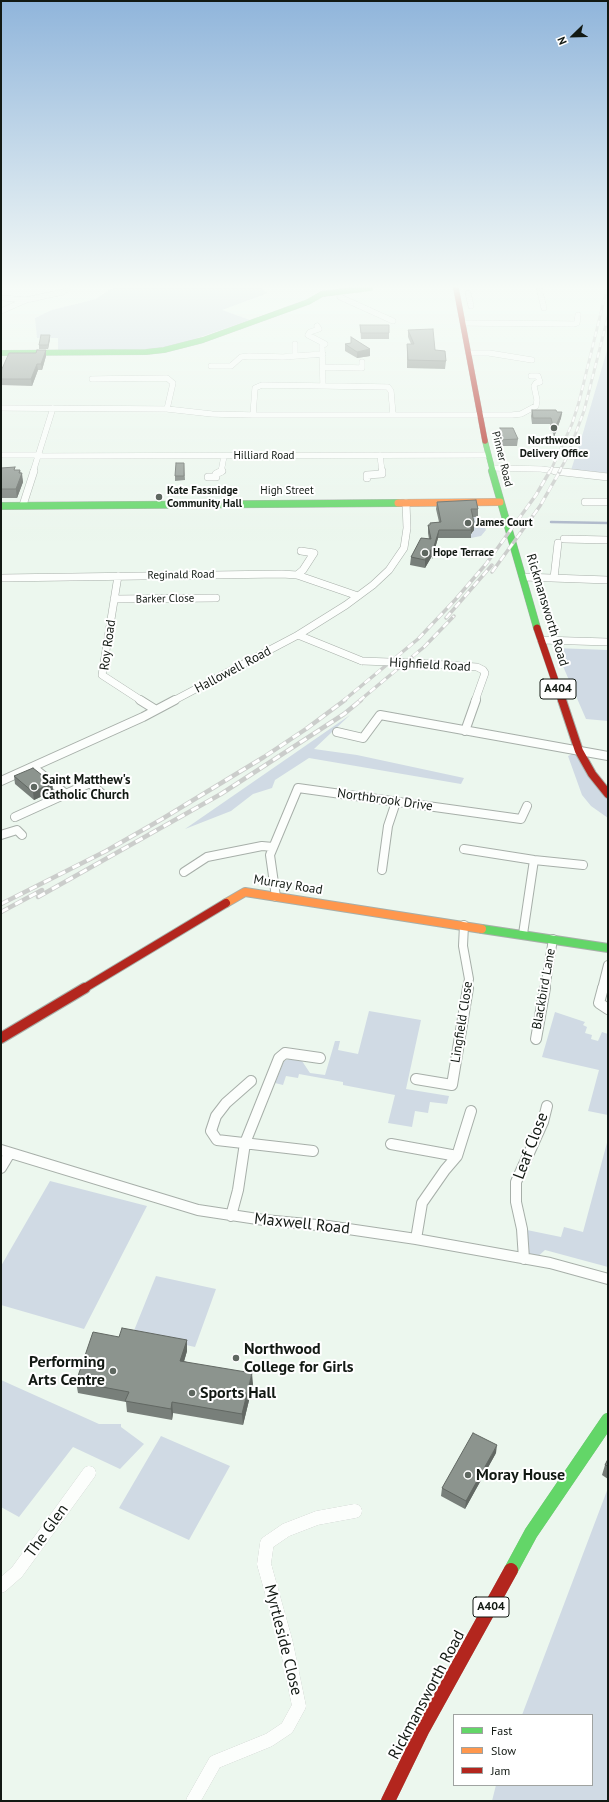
<!DOCTYPE html>
<style>
body{margin:0}
#map{position:relative;width:609px;height:1802px;overflow:hidden;background:#ecf7ee;font-family:"PT Sans",sans-serif}
canvas{display:block}
.frame{position:absolute;inset:0;border:2px solid #121913;pointer-events:none}
.legend{position:absolute;left:453px;top:1714px;width:140px;height:72px;box-sizing:border-box;background:#fff;border:1px solid #a0a3a1;margin:0;padding:5px 7px;list-style:none;font-size:12px;color:#121913}
.legend li{display:flex;align-items:center;gap:8px;height:20px}
.legend b{width:20px;border:1px solid #a0a3a1}
.north{position:absolute;left:553px;top:16px;width:40px;height:40px;-webkit-text-stroke:3px #fff;paint-order:stroke;rotate:247deg;font-size:11px;font-weight:700;line-height:16px;text-align:center;color:#121913}
.north::after{content:'';display:block;margin:auto;width:14px;height:18px;background:#121913;clip-path:polygon(50% 0,100% 100%,50% 72%,0 100%)}
</style>
<div id="map">
<canvas width="609" height="1802"></canvas>
<div class="frame"></div>
<ul class="legend">
<li><b style="height:5px;background:#63d668"></b>Fast</li>
<li><b style="height:5px;background:#ff974d"></b>Slow</li>
<li><b style="height:5px;background:#b3261e"></b>Jam</li>
</ul>
<div class="north">N</div>
</div>
<script>
const c = document.querySelector('canvas').getContext('2d');
c.lineJoin = 'round';
function fillPath(path, color) {
  c.fillStyle = color;
  c.fill(path, 'evenodd');
}
function toPath(rows) {
  const path = new Path2D();
  for (const r of rows) {
    path.moveTo(r[0], r[1]);
    for (let i = 2; i < r.length; i += 2) path.lineTo(r[i], r[i + 1]);
  }
  return path;
}
function strokePath(path, color, width, dash) {
  c.strokeStyle = color;
  c.lineWidth = width;
  c.lineCap = dash ? 'butt' : 'round';
  c.setLineDash(dash || []);
  c.stroke(path);
}
function label(font, color, halo, rows, align = 'center') {
  c.font = font + ' "PT Sans",sans-serif';
  c.lineWidth = 4;
  c.setLineDash([]);
  c.textBaseline = 'middle';
  c.strokeStyle = halo;
  c.fillStyle = color;
  for (const [text, x, y, turn = 0] of rows) {
    c.save();
    c.translate(x, y);
    c.rotate((+turn || 0) * Math.PI / 180);
    c.textAlign = isNaN(turn) ? turn : align;
    if (halo) c.strokeText(text, 0, 0);
    c.fillText(text, 0, 0);
    c.restore();
  }
}
fillPath(toPath([
 [113,288,264,288,262,290,268,293,222,310,250,320,177,345,154,349,58,350,58,338,37,338,35,318,52,310,96,299],
 [608,347,608,473,571,470,582,436],
 [471,517,478,517,482,520,486,530,481,536,471,538,471,533,473,533],
 [555,648,608,650,608,721,586,719],
 [350,715,314,749,357,755,464,778,461,784,309,758,275,780,272,788,253,794,231,811,185,829],
 [579,751,608,794,608,818,591,806,582,795,568,756],
 [369,1011,421,1020,406,1089,449,1096,447,1104,430,1102,428,1113,415,1111,412,1127,388,1123,395,1095,343,1085,343,1082,299,1074,298,1078,286,1076,283,1085,275,1083,284,1061,294,1057,300,1058,310,1073,325,1075,335,1041,340,1041,338,1050,358,1054],
 [555,1012,585,1022,583,1025,587,1027,585,1033,592,1035,591,1039,598,1041,602,1032,608,1034,608,1115,588,1111,599,1070,542,1057],
 [608,1139,608,1267,545,1250,534,1260,524,1259,522,1229,561,1237,564,1227,583,1232],
 [50,1181,147,1206,84,1329,1,1305,1,1266],
 [156,1276,216,1289,195,1347,133,1333],
 [1,1380,99,1424,121,1424,121,1427,144,1444,120,1469,73,1447,19,1517,1,1507],
 [161,1436,230,1466,189,1540,119,1508],
 [608,1488,608,1801,492,1801,496,1785,592,1785,592,1715,522,1715]
]), '#d0dae4');
strokePath(toPath([
 [551,522,608,523]
]), '#acb6c8', 2.5);
const streetFar4 = toPath([
 [539,288,544,308],
 [468,293,471,306],
 [340,297,393,321],
 [4,298,25,300],
 [1,311,26,300,63,292,68,288],
 [463,323,574,324,577,323,578,315],
 [317,326,319,329,310,332,308,335,325,344,322,346,323,386],
 [295,344,295,355],
 [469,353,489,353,532,360],
 [211,366,231,366,241,357,249,356,283,357,323,354],
 [324,367,362,368,362,362],
 [92,379,167,378,173,383,167,409],
 [1,408,167,409,212,414,253,415,512,415,521,414,536,406,537,400,534,386,536,383,540,382,538,376,531,376],
 [253,415,255,388,262,385,388,387,391,391,393,415],
 [3,455,40,455],
 [380,455,382,472],
 [39,456,488,455],
 [493,468,541,469,564,472],
 [33,472,53,408],
 [221,472,224,456]
]);
const streetFar3 = toPath([
 [555,471,608,477],
 [208,477,216,477,216,474,222,471],
 [367,478,367,475,382,474,382,471],
 [585,502,608,502],
 [23,505,34,471],
 [564,539,608,540],
 [297,575,303,570,314,553,301,551],
 [118,576,102,675,142,701],
 [523,577,608,580],
 [1,578,282,574,297,575,358,596],
 [554,578,558,543],
 [114,599,216,598],
 [298,635,362,661],
 [541,640,608,642],
 [417,663,477,667,483,670,485,673,475,701],
 [173,701,298,635,346,605,373,585,389,570,404,548,407,528,406,503]
]);
const streetFar2 = toPath([
 [140,700,156,710],
 [465,731,476,700],
 [337,732,363,738,380,715,608,756],
 [33,767,66,794],
 [1,781,143,717,175,700],
 [15,817,90,783,103,795],
 [1,835,17,830,22,835],
 [464,849,534,860,583,865],
 [382,870,388,826,396,802],
 [184,872,207,857,262,846,273,847],
 [276,897,270,855,298,788,521,819,527,806],
 [464,925,463,946,469,979,467,989],
 [523,934,534,860],
 [545,989,553,939],
 [602,989,608,965]
]);
const streetFar1 = toPath([
 [603,988,599,1003,608,1009],
 [536,1039,545,988],
 [416,1079,452,1085,468,988],
 [251,1081,226,1103,216,1116,211,1131,217,1140,313,1151],
 [391,1144,457,1156],
 [1,1150,198,1210,264,1220,328,1226,416,1239,550,1263,608,1279],
 [1,1168,10,1153],
 [231,1216,238,1190,245,1143,279,1058,285,1053,320,1058],
 [416,1239,422,1203,445,1170,457,1156,471,1111],
 [524,1259,522,1229,516,1202,516,1182,543,1122,547,1106]
]);
const street = toPath([
 [1,1586,17,1572,89,1473],
 [193,1801,215,1762,269,1740,287,1728,299,1706,286,1643,264,1564,267,1543,286,1530,317,1518,355,1511]
]);
const fastFar3 = toPath([
 [1,353,146,352,164,350,203,340,308,302,322,294,370,288],
 [485,441,493,472]
]);
const fastFar2 = toPath([
 [492,471,537,628],
 [1,506,398,503]
]);
const fastFar1 = toPath([
 [482,929,608,948]
]);
const fast = toPath([
 [511,1570,531,1533,608,1420]
]);
const slowFar1 = toPath([
 [398,503,500,502]
]);
const slow = toPath([
 [226,903,245,892,482,929]
]);
const jamFar4 = toPath([
 [456,288,485,441]
]);
const jamFar3 = toPath([
 [537,628,562,701]
]);
const jamFar2 = toPath([
 [562,700,579,751,592,774,608,794],
 [83,989,226,903]
]);
const jamFar1 = toPath([
 [1,1038,85,988]
]);
const jam = toPath([
 [388,1801,423,1729,511,1570]
]);
strokePath(streetFar4, '#a7afa9', 6);
strokePath(streetFar3, '#a7afa9', 8);
strokePath(streetFar2, '#a7afa9', 10);
strokePath(streetFar1, '#a7afa9', 12);
strokePath(street, '#a7afa9', 14);
strokePath(fastFar3, '#a7afa9', 6);
strokePath(fastFar2, '#a7afa9', 8);
strokePath(fastFar1, '#a7afa9', 10);
strokePath(fast, '#a7afa9', 14);
strokePath(slowFar1, '#a7afa9', 8);
strokePath(slow, '#a7afa9', 10);
strokePath(jamFar4, '#a7afa9', 6);
strokePath(jamFar3, '#a7afa9', 8);
strokePath(jamFar2, '#a7afa9', 10);
strokePath(jamFar1, '#a7afa9', 12);
strokePath(jam, '#a7afa9', 14);
strokePath(streetFar4, '#fcfefc', 5.5);
strokePath(streetFar3, '#fcfefc', 7);
strokePath(streetFar2, '#fcfefc', 8);
strokePath(streetFar1, '#fcfefc', 10);
strokePath(street, '#fcfefc', 14);
strokePath(fastFar3, '#63d668', 5.5);
strokePath(fastFar2, '#63d668', 7);
strokePath(fastFar1, '#63d668', 8);
strokePath(fast, '#63d668', 14);
strokePath(slowFar1, '#ff974d', 7);
strokePath(slow, '#ff974d', 8);
strokePath(jamFar4, '#b3261e', 5.5);
strokePath(jamFar3, '#b3261e', 7);
strokePath(jamFar2, '#b3261e', 8);
strokePath(jamFar1, '#b3261e', 10);
strokePath(jam, '#b3261e', 14);
const railFar2 = toPath([
 [550,472,572,424,579,402,607,288],
 [559,472,566,459,584,411,608,316]
]);
const railFar1 = toPath([
 [492,572,540,506,560,471],
 [446,618,492,565],
 [343,701,418,639,455,600,486,564,536,495,550,471],
 [359,701,424,647,454,616]
]);
const rail = toPath([
 [38,897,221,794,344,714,361,700],
 [1,904,106,851,162,819,264,757,306,729,345,700],
 [1,912,42,890]
]);
strokePath(railFar2, '#cbcdcb', 3);
strokePath(railFar1, '#cbcdcb', 3.5);
strokePath(rail, '#cbcdcb', 4.5);
strokePath(railFar2, '#fff', 2, [5.5]);
strokePath(railFar1, '#fff', 2.5, [7]);
strokePath(rail, '#fff', 3, [8]);
const streetBridge = toPath([
 [362,661,417,663]
]);
strokePath(streetBridge, '#a7afa9', 8, []);
strokePath(streetBridge, '#fcfefc', 7);
fillPath(toPath([
 [360,325,389,333,389,339,361,339],
 [408,330,435,350,446,361,445,369,407,368,407,344,411,344,408,337],
 [351,337,370,349,370,356,357,358,345,351,345,344,351,343],
 [50,339,48,349,39,349,39,345],
 [46,350,46,356,42,370,38,370,32,386,1,385,1,371,36,353],
 [532,410,557,412,562,412,561,418,554,437,550,424,532,424,531,416],
 [500,428,518,439,517,446,497,446,494,438,495,431,500,431],
 [184,463,185,480,175,481,175,476],
 [1,468,15,470,21,473,23,482,17,498,1,498],
 [437,502,478,509,478,517,473,517,474,530,471,534,471,538,438,538,432,559,432,556,425,568,410,565,411,557,429,539,428,533,428,525,430,525,430,523,439,522,436,509],
 [14,776,52,783,53,791,34,800,15,784],
 [119,1337,187,1340,187,1351,184,1361,253,1384,243,1425,173,1413,172,1420,127,1412,126,1402,78,1393,76,1382],
 [496,1453,465,1509,441,1496,442,1488],
 [608,1459,608,1479,602,1475,605,1465]
]), '#787f7a');
fillPath(toPath([
 [50,335,50,339,48,349,48,345],
 [370,349,370,356,357,358,357,352],
 [46,350,46,356,42,370,41,364],
 [37,364,38,370,32,386,31,379],
 [562,412,561,418,554,437,554,430],
 [20,470,21,475,22,473,23,482,17,498,16,489],
 [474,522,474,530,471,534,471,527],
 [439,530,438,538,432,559,433,550],
 [432,548,432,556,425,568,425,560],
 [52,783,53,791,34,800,33,792],
 [187,1340,187,1351,181,1372,180,1361],
 [252,1373,253,1384,243,1425,242,1414],
 [172,1402,173,1413,172,1420,171,1409],
 [497,1445,496,1453,465,1509,466,1501]
]), '#626863');
const building = toPath([
 [360,325,389,325,389,333,361,333,360,325],
 [433,329,435,350,445,351,446,361,408,360,407,344,414,344,408,330,433,329],
 [41,335,50,335,48,345,39,345,41,335],
 [351,337,370,349,357,352,345,344,351,343,351,337],
 [37,350,46,350,41,364,37,364,31,379,1,379,1,371,9,353,36,353,37,350],
 [532,410,556,410,557,412,562,412,554,430,551,418,533,418,532,410],
 [500,428,513,428,518,439,498,440,495,431,501,431,500,428],
 [176,463,184,463,184,476,175,476,176,463],
 [15,467,14,470,20,470,19,473,22,473,16,489,1,489,1,468,15,467],
 [476,500,478,509,471,509,474,522,471,527,471,530,439,530,433,550,432,548,425,560,411,557,421,538,431,539,428,525,430,525,430,523,441,522,437,502,476,500],
 [33,768,52,783,33,792,14,776,33,768],
 [122,1328,187,1340,180,1361,252,1373,242,1414,172,1402,171,1409,125,1401,129,1392,76,1382,93,1332,119,1337,122,1328],
 [473,1433,497,1445,466,1501,442,1488,473,1433],
 [608,1459,608,1466,605,1465,608,1459]
]);
fillPath(building, '#8c948e');
strokePath(building, '#626863', 1);
const sky = c.createLinearGradient(0, 0, 0, 541);
sky.addColorStop(0, '#90b5db');
sky.addColorStop(0.53, '#f6fbf7');
sky.addColorStop(1, '#f6fbf700');
c.fillStyle = sky;
c.fillRect(0, 0, 609, 541);
for (const [x, y, r, color] of [
 [554,428,4,"#5e6760"],
 [159,497,4,"#5e6760"],
 [468,523,4,"#5e6760"],
 [425,553,4,"#5e6760"],
 [34,787,4,"#5e6760"],
 [236,1358,4,"#5e6760"],
 [113,1371,4,"#5e6760"],
 [192,1393,4,"#5e6760"],
 [468,1475,4,"#5e6760"]
]) {
  const dot = new Path2D();
  dot.arc(x, y, r, 0, 2 * Math.PI);
  c.fillStyle = color;
  c.fill(dot);
  strokePath(dot, '#fff', 1.5);
}
label('bold 11px', '#121913', '#fff', [
 ["Northwood",554,441,"center"],
 ["Delivery Office",554,454,"center"],
 ["Kate Fassnidge",167,491],
 ["Community Hall",167,504],
 ["James Court",476,523],
 ["Hope Terrace",433,553]
], 'left');
label('11px', '#121913', '#fff', [
 ["Hilliard Road",264,456],
 ["Pinner Road",502,459,76],
 ["High Street",287,491],
 ["Reginald Road",181,575,-1],
 ["Barker Close",165,599,-1]
]);
for (const [x, y, w] of [
 [558,689,36],
 [491,1607,36]
]) {
  const box = new Path2D();
  box.roundRect(x - w / 2, y - 10, w, 20, 3);
  c.fillStyle = '#fff';
  c.fill(box);
  strokePath(box, '#121913', 1);
}
label('bold 12px', '#121913', null, [
 ["A404",558,689],
 ["A404",491,1607]
]);
label('13px', '#121913', '#fff', [
 ["Rickmansworth Road",547,610,73],
 ["Roy Road",108,645,-82],
 ["Highfield Road",430,665,3],
 ["Hallowell Road",233,670,-28],
 ["Northbrook Drive",385,800,8],
 ["Murray Road",288,885,9],
 ["Blackbird Lane",544,989,-80],
 ["Lingfield Close",462,1022,-81]
]);
label('bold 13px', '#121913', '#fff', [
 ["Saint Matthew's",42,780],
 ["Catholic Church",42,795]
], 'left');
label('16px', '#121913', '#fff', [
 ["Leaf Close",531,1146,-69],
 ["Maxwell Road",302,1224,6],
 ["The Glen",47,1531,-54],
 ["Myrtleside Close",283,1640,76],
 ["Rickmansworth Road",427,1695,-62]
]);
label('bold 16px', '#121913', '#fff', [
 ["Northwood",244,1349],
 ["College for Girls",244,1367],
 ["Performing",105,1362,"right"],
 ["Arts Centre",105,1380,"right"],
 ["Sports Hall",200,1393],
 ["Moray House",476,1475]
], 'left');
</script>
